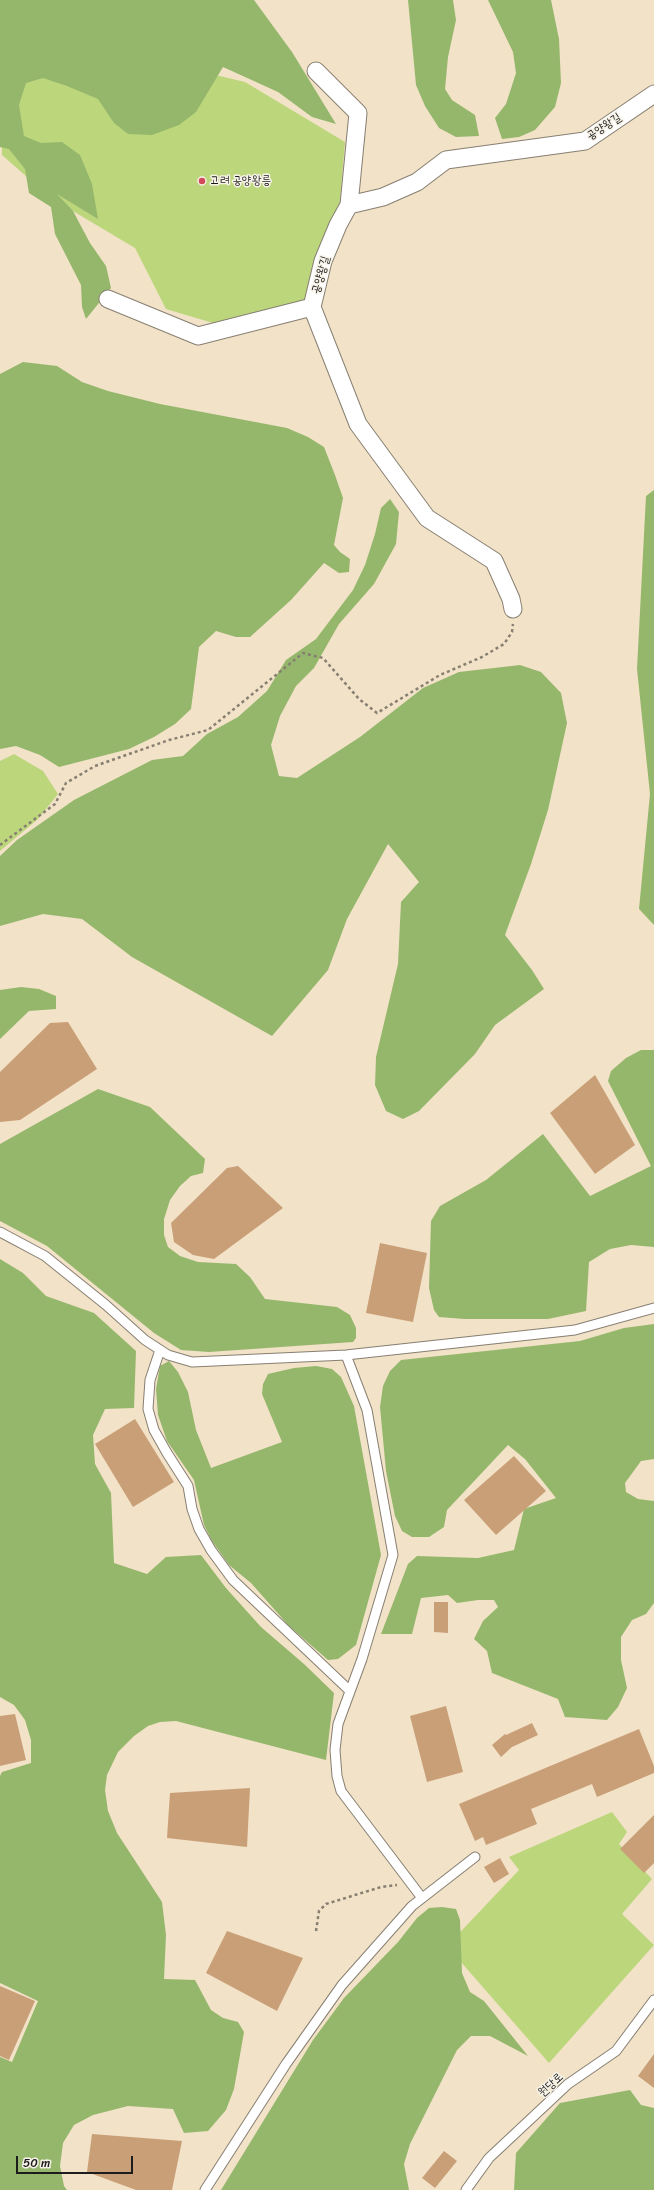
<!DOCTYPE html>
<meta charset="utf-8">
<style>
body{margin:0}
#map{position:relative;width:654px;height:2190px;overflow:hidden;background:#f2e2c7;font-family:Sriracha,sans-serif}
canvas{display:block}
.scale{position:absolute;left:16px;top:2156px;width:117px;height:18px;box-sizing:border-box;border:2px solid #1c1c1c;border-top:0;padding-left:5px;font-size:12px;line-height:14px;white-space:nowrap;color:#1c1c1c;-webkit-text-stroke:3px #f7f3e8;paint-order:stroke}
</style>
<div id="map">
<canvas width="654" height="2190"></canvas>
<div class="scale">50 m</div>
</div>
<script>
const c = document.querySelector('canvas').getContext('2d');
c.lineJoin = 'round';
function fillPath(path, color) {
  c.fillStyle = color;
  c.fill(path, 'evenodd');
}
function toPath(rows) {
  const path = new Path2D();
  for (const r of rows) {
    path.moveTo(r[0], r[1]);
    for (let i = 2; i < r.length; i += 2) path.lineTo(r[i], r[i + 1]);
  }
  return path;
}
function strokePath(path, color, width, dash) {
  c.strokeStyle = color;
  c.lineWidth = width;
  c.lineCap = dash ? 'butt' : 'round';
  c.setLineDash(dash || []);
  c.stroke(path);
}
function label(font, color, halo, rows, align = 'center') {
  c.font = font + ' Sriracha,"Poor Story",sans-serif';
  c.lineWidth = 3;
  c.setLineDash([]);
  c.textBaseline = 'middle';
  c.strokeStyle = halo;
  c.fillStyle = color;
  for (const [text, x, y, turn = 0] of rows) {
    c.save();
    c.translate(x, y);
    c.rotate((+turn || 0) * Math.PI / 180);
    c.textAlign = isNaN(turn) ? turn : align;
    if (halo) c.strokeText(text, 0, 0);
    c.fillText(text, 0, 0);
    c.restore();
  }
}
fillPath(toPath([
 [131,55,245,82,345,142,338,224,310,298,223,326,166,309,135,248,51,198,2,155,1,83],
 [14,754,43,771,58,794,38,819,0,851,0,761],
 [612,1812,627,1832,619,1844,652,1879,622,1914,654,1945,549,2063,447,1946,519,1870,509,1857]
]), '#bcd67c');
fillPath(toPath([
 [0,0,254,0,292,52,336,124,312,117,278,92,223,67,196,112,179,125,152,135,128,134,114,123,98,99,67,86,43,78,26,83,19,105,24,136,41,143,62,142,80,155,92,184,98,219,57,194,73,211,90,243,106,266,111,288,86,319,82,307,81,285,55,234,51,207,29,193,25,169,9,149,0,147],
 [408,0,453,0,456,20,448,57,445,89,452,100,475,115,479,136,456,137,439,128,425,106,416,85],
 [488,0,551,0,559,39,561,83,555,107,535,130,519,137,502,139,495,118,506,104,516,73,513,52],
 [23,362,57,366,82,382,108,391,160,404,287,428,308,437,324,447,335,475,343,498,334,545,340,552,350,559,349,572,339,573,324,563,291,600,250,637,236,637,216,631,199,647,191,709,175,724,154,737,129,749,59,767,40,755,16,746,0,749,0,374],
 [654,490,654,925,639,909,650,794,637,669,646,496],
 [390,499,399,512,396,544,374,584,339,624,314,668,296,686,280,716,271,745,279,776,297,778,360,737,423,688,459,672,520,665,541,672,561,693,567,723,548,810,531,864,505,935,532,970,544,989,495,1025,475,1054,419,1111,403,1119,386,1111,375,1085,376,1057,398,964,401,902,419,882,388,844,347,919,328,970,272,1036,132,957,82,919,43,914,0,926,0,856,17,840,74,800,152,760,183,756,207,734,238,717,267,691,286,660,316,639,353,590,365,565,375,534,381,508],
 [21,987,39,989,56,996,56,1009,29,1011,0,1039,0,990],
 [641,1050,654,1050,654,1247,631,1245,610,1249,589,1262,586,1311,548,1319,464,1319,439,1317,434,1310,429,1288,431,1221,440,1206,486,1180,543,1134,590,1196,651,1166,608,1081,611,1071,626,1058],
 [98,1089,150,1107,205,1159,203,1173,191,1176,180,1186,170,1200,164,1219,164,1235,168,1247,180,1256,198,1262,236,1264,250,1277,265,1299,337,1307,350,1315,356,1328,356,1338,353,1342,209,1352,181,1350,154,1333,47,1246,0,1221,0,1144],
 [0,1259,23,1273,46,1296,94,1313,136,1351,134,1408,105,1409,93,1435,95,1464,111,1493,114,1563,147,1574,166,1557,201,1555,226,1588,261,1627,304,1664,334,1693,326,1760,176,1721,160,1722,148,1726,134,1736,118,1752,107,1775,105,1790,108,1811,117,1833,162,1902,166,1935,164,1979,195,1980,211,2010,223,2018,238,2022,244,2032,234,2089,226,2110,208,2131,184,2133,173,2109,128,2106,93,2115,74,2125,63,2143,60,2166,64,2186,67,2190,0,2190,0,2057,12,2062,38,2001,0,1983,0,1776,2,1772,31,1763,31,1740,25,1720,14,1705,0,1697],
 [654,1324,654,1459,641,1461,625,1483,626,1492,638,1499,654,1501,654,1603,646,1614,632,1620,621,1637,621,1660,627,1688,618,1707,607,1720,565,1717,558,1699,492,1673,487,1651,474,1639,483,1621,498,1607,494,1600,478,1600,457,1603,448,1595,421,1598,412,1634,381,1634,408,1564,417,1556,478,1558,514,1550,524,1509,556,1498,525,1459,508,1445,447,1510,444,1527,429,1537,412,1537,402,1531,395,1516,386,1471,380,1407,383,1386,390,1371,401,1360,580,1341,624,1328],
 [169,1361,178,1372,188,1392,196,1430,211,1468,282,1442,262,1394,263,1384,268,1374,294,1368,316,1366,332,1369,341,1377,354,1406,381,1555,356,1645,338,1659,328,1660,289,1626,251,1583,229,1565,212,1541,204,1525,194,1480,167,1441,158,1415,156,1389,160,1366],
 [442,1907,456,1909,460,1920,462,1973,470,1992,484,2001,528,2056,490,2036,471,2036,457,2050,410,2144,404,2164,409,2190,221,2190,313,2040,344,1998,398,1942,417,1918,429,1908],
 [630,2090,641,2105,654,2108,654,2190,514,2190,516,2153,560,2103]
]), '#95b76c');
fillPath(toPath([
 [68,1022,97,1069,20,1120,0,1122,0,1072,50,1023],
 [595,1075,635,1145,595,1174,550,1113],
 [238,1166,283,1208,214,1259,193,1255,174,1242,171,1223,227,1168],
 [380,1243,427,1253,413,1322,366,1313],
 [135,1419,174,1482,133,1507,95,1444],
 [514,1456,546,1491,496,1535,464,1500],
 [434,1602,448,1602,448,1633,434,1632],
 [446,1706,463,1772,427,1782,410,1716],
 [15,1714,26,1760,0,1766,0,1716],
 [532,1723,538,1735,512,1747,501,1757,492,1745,505,1734,506,1735],
 [639,1729,654,1766,654,1773,597,1797,592,1784,531,1809,537,1824,486,1845,483,1837,475,1841,459,1804],
 [250,1788,247,1847,167,1838,170,1793],
 [654,1815,654,1863,644,1873,620,1849],
 [500,1858,509,1874,494,1883,484,1867],
 [227,1931,303,1958,277,2011,206,1973],
 [0,1986,35,2001,9,2060,0,2056],
 [654,2054,654,2088,638,2076],
 [92,2134,182,2141,172,2190,136,2190,87,2172],
 [444,2151,457,2161,435,2188,422,2178]
]), '#c99f78');
const service = toPath([
 [0,1232,45,1256,106,1305,145,1340,168,1355,192,1362,346,1355,575,1330,654,1308],
 [160,1350,150,1380,148,1409,154,1430,167,1453,188,1486,192,1509,199,1529,211,1550,233,1580,350,1691],
 [346,1355,367,1410,393,1555,362,1659,338,1724,335,1750,337,1776,341,1791,422,1898],
 [205,2190,286,2064,342,1985,412,1906,475,1857],
 [466,2190,489,2158,568,2084,616,2051,654,2000]
]);
const minor = toPath([
 [316,71,358,113,349,205],
 [108,299,198,336,312,307],
 [513,609,511,599,494,561,427,518,358,424,312,307,323,261,338,225,349,205,383,197,417,182,446,160,585,141,654,94]
]);
strokePath(service, '#877f72', 11);
strokePath(minor, '#877f72', 19);
strokePath(toPath([
 [0,845,55,804,66,783,95,766,169,740,208,730,303,653,323,658,359,699,377,713,440,675,482,657,504,644,512,632,513,624],
 [316,1931,319,1911,326,1904,381,1887,397,1885]
]), '#877f72', 2.5, [3, 3]);
strokePath(service, '#fff', 9);
strokePath(minor, '#fff', 17);
for (const [x, y, r, color] of [
 [202,181,4,"#d1495b"]
]) {
  const dot = new Path2D();
  dot.arc(x, y, r, 0, 2 * Math.PI);
  c.fillStyle = color;
  c.fill(dot);
  strokePath(dot, '#f7f3e8', 1.5);
}
label('12px', '#1c1c1c', '#f7f3e8', [
 ["공양왕길",604,127,-33],
 ["공양왕길",321,275,-74],
 ["원당로",551,2085,-42]
]);
label('12px', '#1c1c1c', '#f7f3e8', [
 ["고려 공양왕릉",210,181]
], 'left');
</script>
